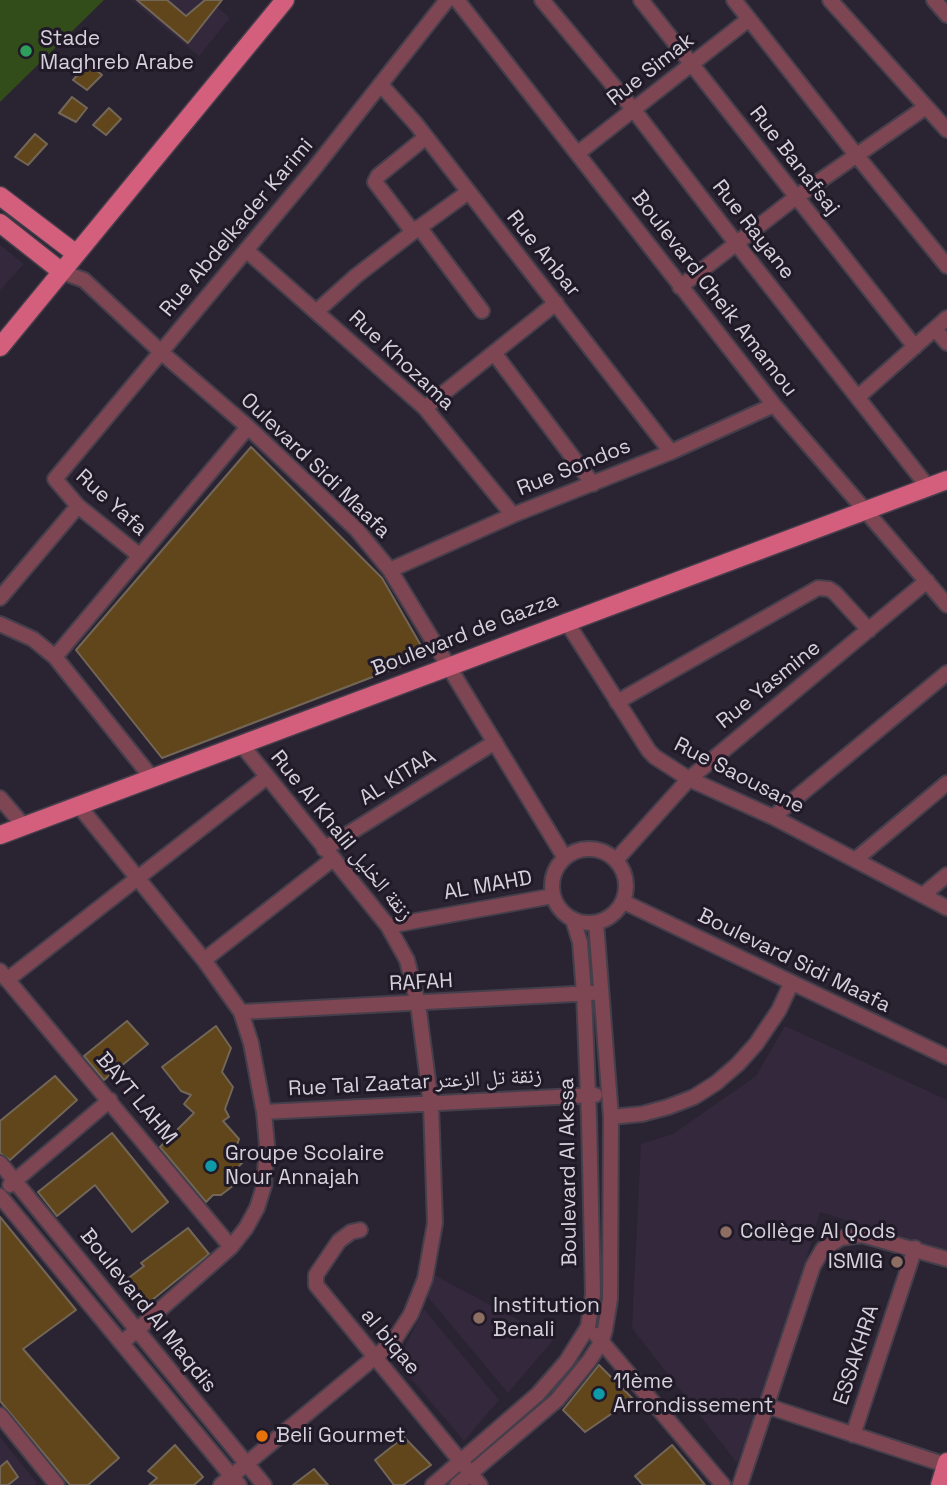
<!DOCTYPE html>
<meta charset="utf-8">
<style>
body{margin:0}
canvas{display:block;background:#2a2331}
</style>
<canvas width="947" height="1485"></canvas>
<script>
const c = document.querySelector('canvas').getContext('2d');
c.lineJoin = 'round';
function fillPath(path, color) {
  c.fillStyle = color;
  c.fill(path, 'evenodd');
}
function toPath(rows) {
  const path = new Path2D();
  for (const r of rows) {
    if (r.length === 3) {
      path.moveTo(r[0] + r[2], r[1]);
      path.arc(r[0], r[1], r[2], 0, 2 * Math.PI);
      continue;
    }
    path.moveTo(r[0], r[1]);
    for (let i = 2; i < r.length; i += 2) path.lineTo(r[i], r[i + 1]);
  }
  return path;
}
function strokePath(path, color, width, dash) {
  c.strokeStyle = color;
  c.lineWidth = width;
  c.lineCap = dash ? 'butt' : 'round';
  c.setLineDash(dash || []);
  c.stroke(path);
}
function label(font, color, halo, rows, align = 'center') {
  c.font = font + ' "Space Grotesk","Noto Naskh Arabic",sans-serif';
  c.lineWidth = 6;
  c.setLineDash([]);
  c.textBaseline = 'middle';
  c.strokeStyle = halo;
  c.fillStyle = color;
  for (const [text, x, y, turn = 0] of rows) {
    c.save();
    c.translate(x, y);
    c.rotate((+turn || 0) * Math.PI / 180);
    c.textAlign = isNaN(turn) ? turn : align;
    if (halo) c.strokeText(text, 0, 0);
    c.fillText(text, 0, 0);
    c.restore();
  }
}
fillPath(toPath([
 [131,0,209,0,230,18,199,56],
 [0,245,24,264,0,290],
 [785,1026,947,1100,947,1251,820,1212,779,1352,737,1463,632,1328,641,1144,673,1134,756,1076],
 [434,1275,554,1339,508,1393,427,1296],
 [424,1309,499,1400,464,1441,397,1362],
 [0,1437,37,1483,35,1485,0,1485]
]), '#33283c');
fillPath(toPath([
 [0,0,104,0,0,102]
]), '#324d1a');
const building = toPath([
 [137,0,167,0,186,16,205,0,222,0,188,43,137,0],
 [88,63,102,75,87,90,73,80,88,63],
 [72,97,87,108,76,122,59,113,72,97],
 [109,108,121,119,106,135,93,125,109,108],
 [35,134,47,144,28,165,15,157,35,134],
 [251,447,382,578,427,656,162,758,76,650,251,447],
 [127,1021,148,1044,104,1080,84,1056,127,1021],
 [216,1026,231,1048,222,1072,233,1087,225,1109,229,1117,223,1121,239,1139,237,1145,242,1152,238,1156,243,1162,235,1170,234,1185,221,1195,213,1195,206,1202,160,1147,194,1113,184,1104,191,1095,181,1091,162,1067,216,1026],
 [55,1076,77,1100,10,1160,0,1153,0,1121,55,1076],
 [112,1133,168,1202,132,1232,95,1185,57,1216,38,1192,112,1133],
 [0,1217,76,1310,23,1349,119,1458,88,1485,70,1485,0,1401,0,1217],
 [188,1228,209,1254,141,1309,121,1284,144,1266,141,1263,188,1228],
 [599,1365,633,1399,585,1432,563,1410,599,1365],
 [404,1437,431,1465,403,1485,394,1485,375,1460,404,1437],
 [175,1445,203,1477,194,1485,149,1485,157,1478,148,1471,175,1445],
 [672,1445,688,1464,705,1485,643,1485,635,1476,672,1445],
 [7,1461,18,1477,8,1485,0,1485,0,1467,7,1461],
 [314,1469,328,1485,293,1485,314,1469]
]);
fillPath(building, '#61451b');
strokePath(building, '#726757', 2);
const minor = toPath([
 [457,0,774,405,947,605],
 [542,0,633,109,736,243,928,487],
 [641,0,915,347],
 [734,0,857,156,947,266],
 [830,0,947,130],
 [934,0,947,15],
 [381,85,416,124,671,452],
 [578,153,749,19],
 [419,227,482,311],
 [413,232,375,182,378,176,426,137],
 [246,250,425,408,513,515],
 [62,272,84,280,161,352,248,427,357,530,390,570,565,858],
 [680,287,795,198,926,107],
 [317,311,356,276,413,232,467,193],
 [935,329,947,343],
 [494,353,593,484],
 [858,397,947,318],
 [425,408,556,303],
 [140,556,78,506,55,479,313,170,447,0],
 [390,570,513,515,671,452,774,405],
 [0,598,78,506],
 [566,621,649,751,655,757,689,779,773,817,947,908],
 [0,624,33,639,55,657,152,778],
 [55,657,248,427],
 [617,702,818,588,829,589,835,593,869,630],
 [0,798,24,826],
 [79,806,204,960,241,1012,251,1043,264,1112,267,1145,264,1186,257,1208,246,1228,231,1247,122,1343],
 [773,817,947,673],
 [589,886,37],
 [324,849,495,742],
 [616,860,689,779,927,581],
 [855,860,947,783],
 [923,895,947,875],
 [624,902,947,1057],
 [388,926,553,896],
 [204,960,333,859],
 [0,971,231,1247],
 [7,980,267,777],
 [241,1012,592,993],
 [264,1112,595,1095],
 [611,1117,642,1114,668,1107,694,1097,716,1083,738,1064,756,1044,779,1010,791,984],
 [0,1163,264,1485],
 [10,1185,110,1100],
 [0,1196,239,1485],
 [360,1230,351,1232,339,1241,316,1275,316,1285,480,1485],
 [596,1335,723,1485],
 [767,1406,946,1465],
 [0,1415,57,1485],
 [853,1435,915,1248],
 [221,1485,393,1342,411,1314,425,1279,435,1223,431,1104,418,1004,407,960,388,926,241,744],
 [433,1485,538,1394,566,1362,588,1327,593,1294,589,1119,584,993,580,942,573,920],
 [457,1485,557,1400,589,1361,602,1341,605,1330,610,1299,611,1117,596,923],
 [740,1485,813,1266,823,1249,841,1238,862,1235,947,1259]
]);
const major = toPath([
 [0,196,75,253],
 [0,223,62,272],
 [0,347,285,0],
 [0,835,947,480],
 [940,1485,947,1462]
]);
strokePath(minor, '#453f4c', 18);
strokePath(major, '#453f4c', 21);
strokePath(minor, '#7e4552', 14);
strokePath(major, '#d35f7c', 18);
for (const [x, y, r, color] of [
 [26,51,7,"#2e9e5b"],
 [211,1166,7,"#0f9aa8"],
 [726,1232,7,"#8d6e63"],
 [897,1262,7,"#8d6e63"],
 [479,1318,7,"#8d6e63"],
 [599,1394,7,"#0f9aa8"],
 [262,1436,7,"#e8710a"]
]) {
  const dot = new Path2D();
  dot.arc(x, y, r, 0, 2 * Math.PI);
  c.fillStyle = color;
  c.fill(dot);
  strokePath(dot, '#201927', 2.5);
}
label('21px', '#d5d0da', '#201927', [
 ["Stade",40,39],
 ["Maghreb Arabe",40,63],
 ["Groupe Scolaire",225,1154],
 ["Nour Annajah",225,1178],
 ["Collège Al Qods",740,1232],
 ["ISMIG",883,1262,"right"],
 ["Institution",493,1306],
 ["Benali",493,1330],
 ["11ème",613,1382],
 ["Arrondissement",613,1406],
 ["Beli Gourmet",276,1436]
], 'left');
label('21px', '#d5d0da', '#201927', [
 ["Rue Simak",651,70,-38],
 ["Rue Banafsaj",794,161,52],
 ["Rue Abdelkader Karimi",237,228,-50],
 ["Rue Rayane",753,230,52],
 ["Rue Anbar",543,254,51],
 ["Boulevard Cheik Amamou",714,294,52],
 ["Rue Khozama",401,361,43],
 ["Oulevard Sidi Maafa",315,466,44],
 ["Rue Sondos",574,468,-22],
 ["Rue Yafa",111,503,42],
 ["Boulevard de Gazza",465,635,-21],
 ["Rue Yasmine",769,685,-39],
 ["Rue Saousane",739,776,27],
 ["AL KITAA",398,778,-32],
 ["Rue Al Khalil زنقة الخليل",341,836,51],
 ["AL MAHD",488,886,-10],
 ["Boulevard Sidi Maafa",794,961,26],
 ["RAFAH",421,983,-3],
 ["Rue Tal Zaatar زنقة تل الزعتر",415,1083,-3],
 ["BAYT LAHM",136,1099,50],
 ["Boulevard Al Akssa",569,1172,-91],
 ["Boulevard Al Maqdis",148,1311,51],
 ["al biqae",390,1342,50],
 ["ESSAKHRA",857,1355,-72]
]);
</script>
